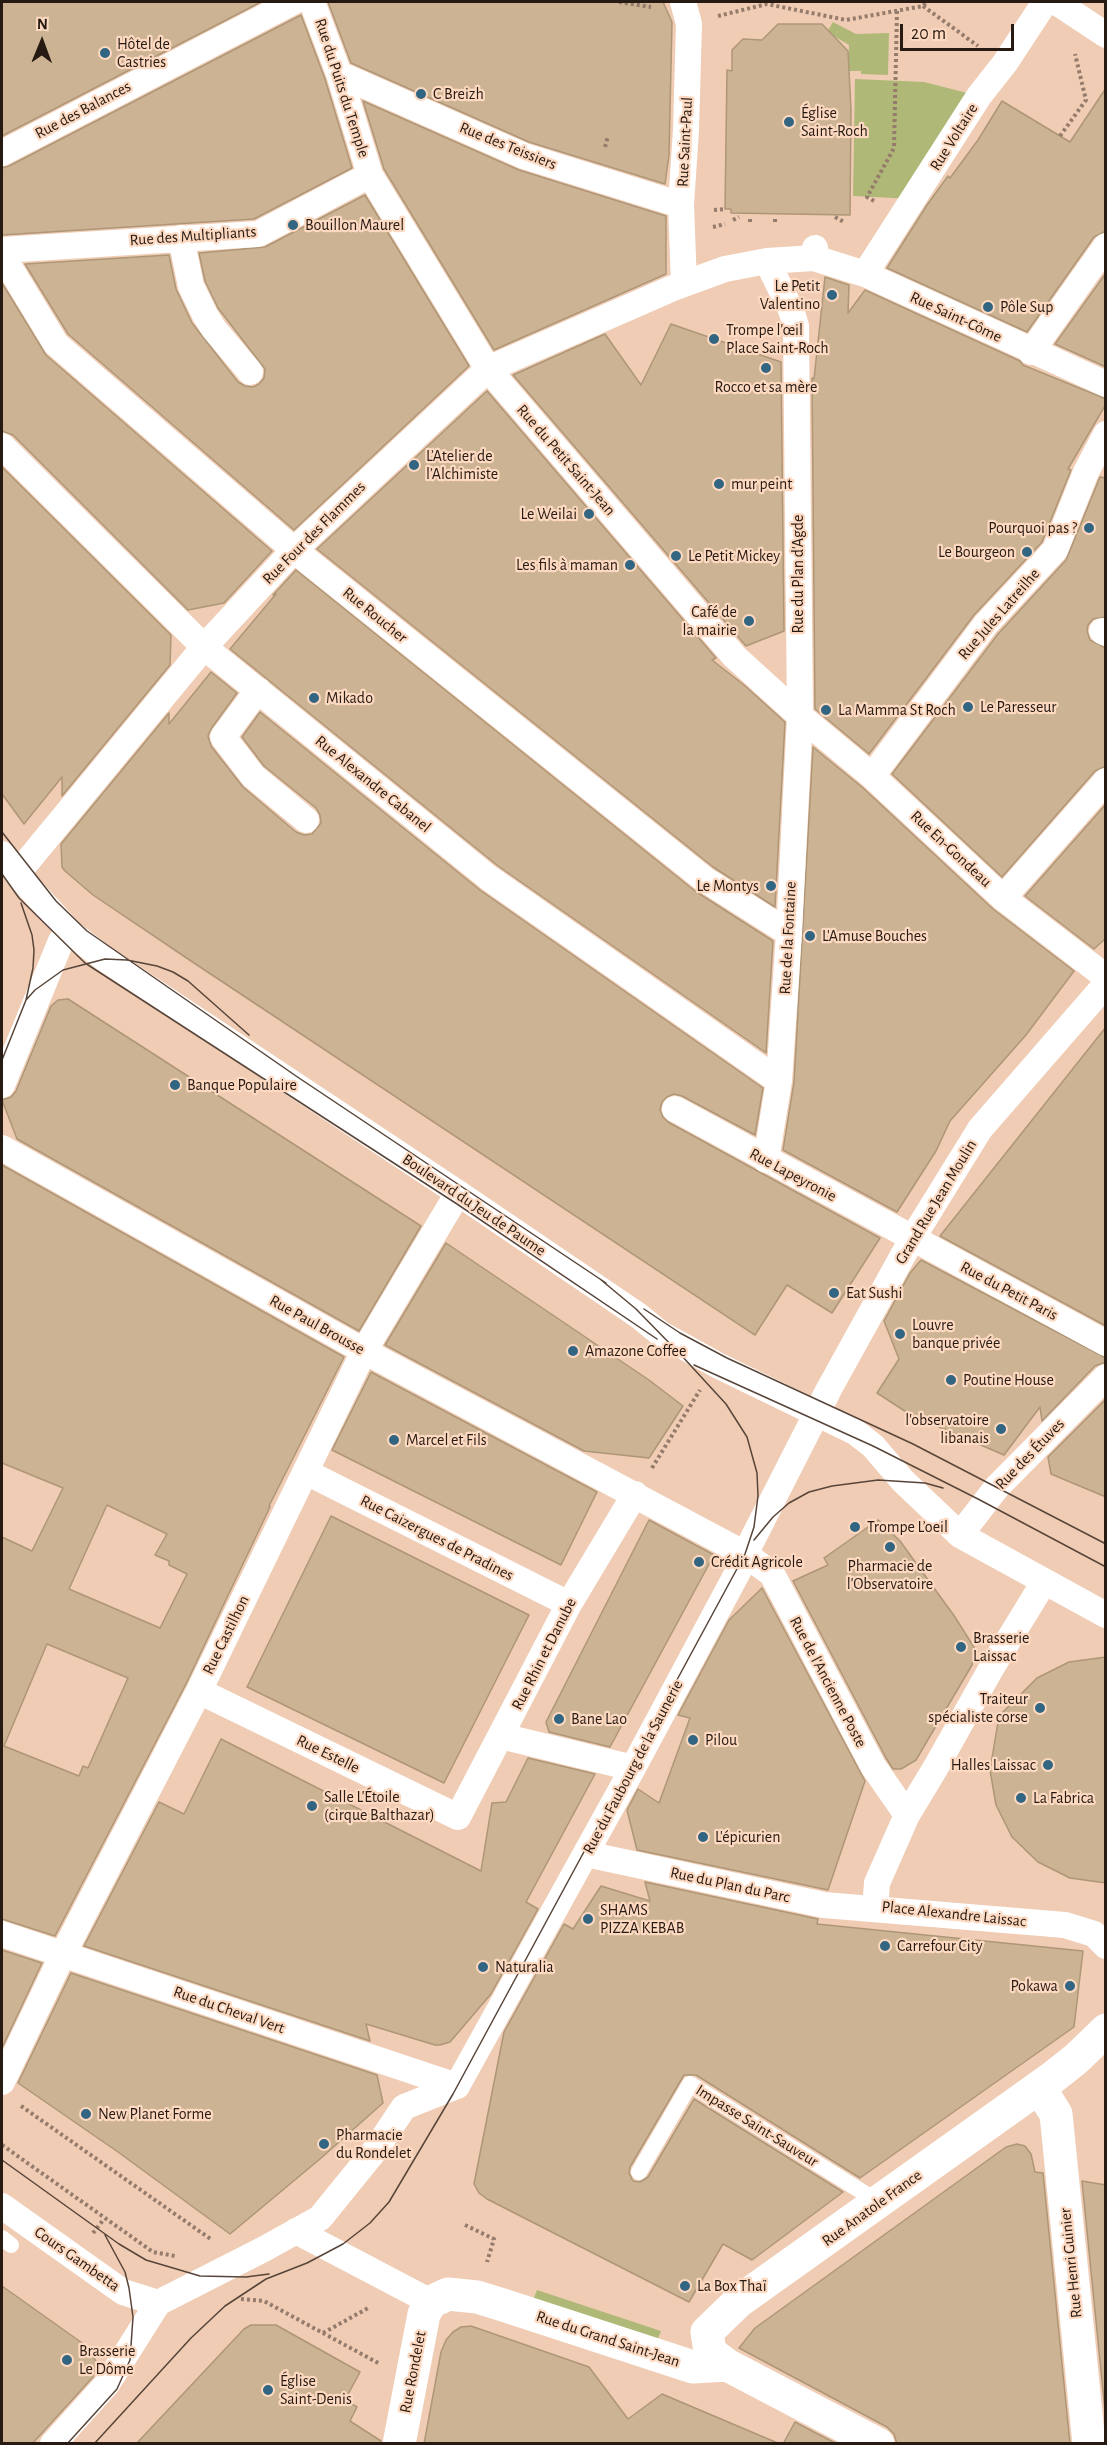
<!DOCTYPE html>
<meta charset="utf-8">
<style>
body{margin:0}
#map{position:relative;width:1107px;height:2445px;overflow:hidden;background:#f0ccb4;font-family:"Alegreya Sans",sans-serif}
canvas{display:block}
.frame{position:absolute;inset:0;border:3px solid #271a12;pointer-events:none}
.north{position:absolute;left:12px;top:12px;width:60px;height:60px;-webkit-text-stroke:4px #fdd9c1;paint-order:stroke;rotate:1deg;font-size:16px;font-weight:700;line-height:24px;text-align:center;color:#271a12}
.north::after{content:'';display:block;margin:auto;width:21px;height:27px;background:#271a12;clip-path:polygon(50% 0,100% 100%,50% 72%,0 100%)}
.scale{position:absolute;left:900px;top:24px;width:114px;height:27px;box-sizing:border-box;border:3px solid #271a12;border-top:0;padding-left:8px;font-size:18px;line-height:21px;white-space:nowrap;color:#271a12;-webkit-text-stroke:4px #fdd9c1;paint-order:stroke}
</style>
<div id="map">
<canvas width="1107" height="2445"></canvas>
<div class="frame"></div>
<div class="north">N</div>
<div class="scale">20 m</div>
</div>
<script>
const c = document.querySelector('canvas').getContext('2d');
c.lineJoin = 'round';
function fillPath(path, color) {
  c.fillStyle = color;
  c.fill(path, 'evenodd');
}
function toPath(rows) {
  const path = new Path2D();
  for (const r of rows) {
    path.moveTo(r[0], r[1]);
    for (let i = 2; i < r.length; i += 2) path.lineTo(r[i], r[i + 1]);
  }
  return path;
}
function strokePath(path, color, width, dash) {
  c.strokeStyle = color;
  c.lineWidth = width;
  c.lineCap = dash ? 'butt' : 'round';
  c.setLineDash(dash || []);
  c.stroke(path);
}
function label(font, color, halo, rows, align = 'center') {
  c.font = font + ' "Alegreya Sans",sans-serif';
  c.lineWidth = 4.5;
  c.setLineDash([]);
  c.textBaseline = 'middle';
  c.strokeStyle = halo;
  c.fillStyle = color;
  for (const [text, x, y, turn = 0] of rows) {
    c.save();
    c.translate(x, y);
    c.rotate((+turn || 0) * Math.PI / 180);
    c.textAlign = isNaN(turn) ? turn : align;
    if (halo) c.strokeText(text, 0, 0);
    c.fillText(text, 0, 0);
    c.restore();
  }
}
fillPath(toPath([
 [833,22,856,34,889,33,888,75,861,74,861,71,848,71,849,45,827,32],
 [855,79,924,82,979,96,915,199,853,196],
 [537,2290,661,2331,656,2344,532,2303]
]), '#afb877');
const building = toPath([
 [2,2,261,2,2,136,2,2],
 [328,2,663,2,672,22,669,155,665,184,529,142,351,63,328,2],
 [301,15,325,79,352,168,254,219,2,235,2,168,9,166,301,15],
 [778,24,822,24,848,51,851,110,850,215,731,213,731,209,725,209,727,70,732,71,732,50,743,39,762,40,778,24],
 [1106,88,1106,231,1094,237,1027,332,887,268,927,205,948,176,950,178,978,140,1002,101,1070,142,1106,88],
 [363,101,519,170,666,216,666,274,494,350,384,169,363,101],
 [365,195,469,366,294,530,68,334,25,264,169,255,176,289,192,323,238,382,245,386,253,387,259,384,264,378,265,369,218,308,205,281,199,253,265,247,365,195],
 [1106,273,1106,367,1055,344,1106,273],
 [825,277,849,285,848,313,865,290,1020,361,1023,365,1106,399,1106,404,1068,469,1071,470,1042,542,974,615,869,754,815,709,812,378,814,379,825,277],
 [2,283,46,355,272,551,224,603,188,610,13,435,2,431,2,283],
 [671,324,781,362,784,631,746,646,513,375,605,334,641,385,671,324],
 [487,391,716,658,712,660,744,685,785,722,775,907,713,867,317,549,487,391],
 [2,467,171,635,170,665,62,796,62,777,24,824,2,794,2,467],
 [1100,477,1106,478,1106,617,1093,619,1088,625,1087,631,1090,640,1106,648,1106,766,1095,771,1002,877,892,774,998,634,1066,560,1100,477],
 [296,570,695,891,773,941,766,1053,498,866,230,649,276,594,273,595,296,570],
 [211,672,237,693,211,729,208,736,211,746,243,787,296,832,304,835,312,834,321,823,320,815,316,808,264,766,242,737,260,712,480,890,763,1088,755,1135,682,1096,674,1094,667,1097,662,1102,660,1110,663,1117,668,1122,880,1238,832,1313,787,1285,755,1335,191,961,93,895,65,871,62,867,61,844,169,713,169,724,211,672],
 [813,747,862,787,993,909,1074,971,1026,1035,950,1121,936,1151,897,1212,783,1150,794,1082,813,747],
 [1106,804,1106,938,1094,949,1025,896,1106,804],
 [68,999,421,1226,359,1331,17,1139,2,1100,11,1097,16,1091,51,1006,58,1000,68,999],
 [1106,1027,1106,1326,940,1236,1106,1027],
 [2,1165,344,1357,269,1506,270,1507,186,1684,55,1936,2,1919,2,1537,32,1551,63,1488,2,1463,2,1165],
 [107,1505,167,1534,155,1555,169,1561,169,1565,187,1574,160,1628,69,1589,107,1505],
 [47,1644,128,1678,88,1768,83,1766,79,1776,4,1746,47,1644],
 [446,1243,649,1380,683,1406,649,1458,584,1451,385,1345,446,1243],
 [921,1260,1106,1358,1106,1362,1095,1366,1042,1421,1040,1407,1004,1455,911,1415,877,1393,899,1359,884,1321,910,1273,921,1260],
 [371,1372,597,1492,561,1565,332,1450,371,1372],
 [1106,1399,1106,1497,1051,1474,1048,1457,1106,1399],
 [331,1516,529,1615,444,1783,247,1687,331,1516],
 [649,1520,714,1555,610,1747,549,1732,546,1722,649,1520],
 [878,1520,900,1541,955,1617,975,1649,972,1665,926,1743,916,1760,901,1769,893,1769,886,1758,793,1581,828,1565,824,1558,878,1520],
 [762,1588,865,1781,828,1890,637,1850,627,1810,638,1789,659,1803,690,1718,678,1715,729,1620,762,1588],
 [1106,1657,1106,1883,1070,1878,1038,1862,1012,1837,996,1805,990,1770,999,1716,1037,1678,1069,1662,1106,1657],
 [221,1739,481,1871,492,1803,506,1802,528,1758,595,1774,526,1902,538,1909,491,1994,450,2042,440,2045,435,2045,366,2024,370,2041,84,1946,159,1802,184,1814,221,1739],
 [645,1882,818,1919,817,1924,1083,1951,1074,2027,860,2178,696,2075,684,2075,630,2167,629,2173,633,2181,640,2182,648,2177,694,2099,843,2192,752,2260,723,2244,689,2302,487,2199,479,2193,474,2184,504,2032,564,1924,573,1929,601,1886,650,1901,645,1882],
 [2,1950,42,1963,2,2048,2,1950],
 [71,1973,377,2075,383,2103,320,2159,230,2234,118,2152,18,2083,71,1973],
 [1017,2144,1025,2146,1031,2154,1035,2172,1043,2173,1070,2444,897,2444,894,2434,887,2427,739,2348,755,2328,1006,2147,1017,2144],
 [1082,2181,1106,2185,1106,2421,1082,2181],
 [2,2286,85,2345,96,2361,93,2377,32,2444,2,2444,2,2286],
 [251,2325,276,2325,360,2372,345,2400,357,2407,350,2421,381,2441,381,2444,136,2444,244,2329,251,2325],
 [471,2326,589,2367,628,2419,662,2394,780,2444,424,2444,441,2352,446,2340,453,2332,461,2327,471,2326],
 [795,2422,837,2444,783,2444,795,2422]
]);
fillPath(building, '#cbb393');
strokePath(building, '#ae9677', 1.5);
strokePath(toPath([
 [619,2,651,7],
 [923,6,978,46],
 [718,16,767,4,846,20,923,6,927,2],
 [1060,136,1086,100,1075,54],
 [605,147,608,136],
 [874,201,867,197,894,148,897,11],
 [714,210,725,209],
 [835,217,844,222],
 [733,220,739,217],
 [750,222,750,216],
 [775,222,775,217],
 [713,227,725,224],
 [652,1468,700,1390],
 [21,2106,212,2240],
 [2,2145,153,2252,175,2256],
 [465,2225,494,2239,487,2262],
 [93,2233,104,2219],
 [241,2299,264,2301,380,2364],
 [323,2333,370,2307]
]), '#957b6b', 4, [3, 3]);
strokePath(toPath([
 [639,2172,690,2084,880,2203],
 [2,2238,11,2245]
]), '#fff', 16);
strokePath(toPath([
 [312,2,339,74,370,175,488,369,734,656,800,716,872,776,1003,898,1106,977],
 [683,2,689,24,686,130,681,205,684,283],
 [1056,2,1106,35],
 [339,74,524,156,681,205],
 [2,153,293,2],
 [181,238,191,286,205,315,214,329,250,372],
 [815,248,814,258,865,274,1106,384],
 [2,250,258,234,370,175],
 [2,255,56,344,294,550,704,879,789,933],
 [865,274,979,96,1005,63,1045,2],
 [1031,352,1106,246],
 [2,446,204,647,489,878,779,1081],
 [1102,631,1106,633],
 [258,690,223,737,253,776,306,820],
 [872,776,986,624,1055,550,1086,472,1106,434],
 [2,854,17,874,71,933,105,959,458,1193,639,1316,661,1334,719,1366,855,1432,873,1446,903,1481,960,1535,1106,1615],
 [17,874,204,647,294,550,488,369,673,288,725,269,767,261,814,258],
 [1003,898,1106,781],
 [2,1085,61,941,71,933],
 [675,1109,1106,1343],
 [2,1148,364,1351,745,1554,772,1574,873,1766,907,1815],
 [766,1160,779,1081,789,933,800,716,796,326,791,310,767,261],
 [306,1472,569,1604],
 [960,1535,997,1487,1106,1377],
 [199,1691,458,1817,569,1604,635,1494],
 [501,1736,633,1768],
 [586,1854,824,1905,1065,1925,1094,1934,1106,1946],
 [875,1908,877,1883,907,1815,936,1767,992,1667,1044,1582],
 [2,1934,457,2086],
 [2,2082,63,1954,199,1691,364,1351,458,1193],
 [457,2086,633,1768,741,1566,745,1554,829,1389,912,1239,980,1129,1106,984],
 [2,2206,123,2292,158,2303],
 [296,2231,431,2302],
 [158,2303,264,2249,320,2218,376,2149,404,2107,457,2086],
 [53,2444,107,2384,158,2303]
]), '#fff', 26);
strokePath(toPath([
 [1039,2087,1056,2114,1089,2444],
 [727,2365,710,2352,707,2332,739,2301,1052,2078,1076,2059,1106,2030],
 [399,2444,424,2314,431,2302,448,2294,477,2297,503,2305,693,2367,727,2365,878,2444]
]), '#fff', 33);
strokePath(toPath([
 [2,832,56,901,87,931,296,1076,606,1283],
 [2,874,19,898,85,963,457,1204,657,1339],
 [26,1000,35,990,63,970,105,959,127,960,157,966,173,972,188,981,249,1035],
 [2,1060,26,1000,33,968,34,950,32,935,21,903],
 [644,1309,680,1333,727,1358,913,1444,1106,1544],
 [694,1365,873,1446,978,1499,1106,1567],
 [754,1540,773,1517,789,1503,809,1492,832,1486,878,1480,925,1483,943,1488],
 [2,2160,119,2244,146,2260,200,2276,246,2277,269,2274],
 [67,2444,117,2389,130,2360,133,2317,129,2288,125,2272,105,2235],
 [94,2444,191,2338,225,2306,266,2279,307,2263,343,2244,370,2223,389,2202,453,2094,745,1554,754,1527,758,1496,757,1473,747,1437,726,1404,681,1355,636,1309,600,1279]
]), '#584539', 1.5);
for (const [x, y, r, color] of [
 [105,53,6,"#316582"],
 [421,94,6,"#316582"],
 [789,122,6,"#316582"],
 [293,225,6,"#316582"],
 [832,295,6,"#316582"],
 [988,307,6,"#316582"],
 [714,339,6,"#316582"],
 [766,368,6,"#316582"],
 [414,465,6,"#316582"],
 [719,484,6,"#316582"],
 [589,514,6,"#316582"],
 [1089,528,6,"#316582"],
 [1027,552,6,"#316582"],
 [676,556,6,"#316582"],
 [630,565,6,"#316582"],
 [749,621,6,"#316582"],
 [314,698,6,"#316582"],
 [968,707,6,"#316582"],
 [826,710,6,"#316582"],
 [771,886,6,"#316582"],
 [810,936,6,"#316582"],
 [175,1085,6,"#316582"],
 [834,1293,6,"#316582"],
 [900,1334,6,"#316582"],
 [573,1351,6,"#316582"],
 [951,1380,6,"#316582"],
 [1001,1429,6,"#316582"],
 [394,1440,6,"#316582"],
 [855,1527,6,"#316582"],
 [890,1547,6,"#316582"],
 [699,1562,6,"#316582"],
 [961,1647,6,"#316582"],
 [1040,1708,6,"#316582"],
 [559,1719,6,"#316582"],
 [693,1740,6,"#316582"],
 [1048,1765,6,"#316582"],
 [1021,1798,6,"#316582"],
 [312,1806,6,"#316582"],
 [703,1837,6,"#316582"],
 [588,1919,6,"#316582"],
 [885,1946,6,"#316582"],
 [483,1967,6,"#316582"],
 [1070,1986,6,"#316582"],
 [86,2114,6,"#316582"],
 [324,2144,6,"#316582"],
 [685,2286,6,"#316582"],
 [67,2360,6,"#316582"],
 [268,2390,6,"#316582"]
]) {
  const dot = new Path2D();
  dot.arc(x, y, r, 0, 2 * Math.PI);
  c.fillStyle = color;
  c.fill(dot);
  strokePath(dot, '#fdd9c1', 2);
}
label('16px', '#271a12', '#fdd9c1', [
 ["Hôtel de",117,44],
 ["Castries",117,62],
 ["C Breizh",433,94],
 ["Église",801,113],
 ["Saint-Roch",801,131],
 ["Bouillon Maurel",305,225],
 ["Le Petit",820,286,"right"],
 ["Valentino",820,304,"right"],
 ["Pôle Sup",1000,307],
 ["Trompe l'œil",726,330],
 ["Place Saint-Roch",726,348],
 ["Rocco et sa mère",766,387,"center"],
 ["L’Atelier de",426,456],
 ["l’Alchimiste",426,474],
 ["mur peint",731,484],
 ["Le Weilai",577,514,"right"],
 ["Pourquoi pas ?",1077,528,"right"],
 ["Le Bourgeon",1015,552,"right"],
 ["Le Petit Mickey",688,556],
 ["Les fils à maman",618,565,"right"],
 ["Café de",737,612,"right"],
 ["la mairie",737,630,"right"],
 ["Mikado",326,698],
 ["Le Paresseur",980,707],
 ["La Mamma St Roch",838,710],
 ["Le Montys",759,886,"right"],
 ["L'Amuse Bouches",822,936],
 ["Banque Populaire",187,1085],
 ["Eat Sushi",846,1293],
 ["Louvre",912,1325],
 ["banque privée",912,1343],
 ["Amazone Coffee",585,1351],
 ["Poutine House",963,1380],
 ["l'observatoire",989,1420,"right"],
 ["libanais",989,1438,"right"],
 ["Marcel et Fils",406,1440],
 ["Trompe L’oeil",867,1527],
 ["Crédit Agricole",711,1562],
 ["Pharmacie de",890,1566,"center"],
 ["l'Observatoire",890,1584,"center"],
 ["Brasserie",973,1638],
 ["Laissac",973,1656],
 ["Traiteur",1028,1699,"right"],
 ["spécialiste corse",1028,1717,"right"],
 ["Bane Lao",571,1719],
 ["Pilou",705,1740],
 ["Halles Laissac",1036,1765,"right"],
 ["Salle L'Étoile",324,1797],
 ["(cirque Balthazar)",324,1815],
 ["La Fabrica",1033,1798],
 ["L'épicurien",715,1837],
 ["SHAMS",600,1910],
 ["PIZZA KEBAB",600,1928],
 ["Carrefour City",897,1946],
 ["Naturalia",495,1967],
 ["Pokawa",1058,1986,"right"],
 ["New Planet Forme",98,2114],
 ["Pharmacie",336,2135],
 ["du Rondelet",336,2153],
 ["La Box Thaï",697,2286],
 ["Brasserie",79,2351],
 ["Le Dôme",79,2369],
 ["Église",280,2381],
 ["Saint-Denis",280,2399]
], 'left');
label('16px', '#271a12', '#fdd9c1', [
 ["Rue du Puits du Temple",342,88,72],
 ["Rue des Balances",83,110,-28],
 ["Rue Voltaire",954,137,-58],
 ["Rue Saint-Paul",685,142,-87],
 ["Rue des Teissiers",508,146,22],
 ["Rue des Multipliants",193,236,-4],
 ["Rue Saint-Côme",956,317,25],
 ["Rue du Petit Saint-Jean",566,460,49],
 ["Rue Four des Flammes",314,533,-45],
 ["Rue du Plan d'Agde",798,574,-90],
 ["Rue Jules Latreilhe",999,614,-49],
 ["Rue Roucher",375,615,39],
 ["Rue Alexandre Cabanel",373,784,39],
 ["Rue En-Gondeau",951,849,43],
 ["Rue de la Fontaine",788,938,-87],
 ["Rue Lapeyronie",793,1175,28],
 ["Grand Rue Jean Moulin",936,1202,-59],
 ["Boulevard du Jeu de Paume",474,1205,34],
 ["Rue du Petit Paris",1009,1291,28],
 ["Rue Paul Brousse",317,1325,29],
 ["Rue des Étuves",1030,1454,-46],
 ["Rue Caizergues de Pradines",437,1538,27],
 ["Rue Castilhon",226,1635,-64],
 ["Rue Rhin et Danube",544,1654,-63],
 ["Rue de l'Ancienne Poste",828,1682,62],
 ["Rue Estelle",328,1754,26],
 ["Rue du Faubourg de la Saunerie",633,1767,-62],
 ["Rue du Plan du Parc",730,1885,12],
 ["Place Alexandre Laissac",954,1914,6],
 ["Rue du Cheval Vert",229,2010,19],
 ["Impasse Saint-Sauveur",757,2126,32],
 ["Rue Anatole France",872,2208,-36],
 ["Cours Gambetta",77,2259,35],
 ["Rue Henri Guinier",1071,2263,-96],
 ["Rue du Grand Saint-Jean",608,2339,18],
 ["Rue Rondelet",413,2372,-79]
]);
</script>
